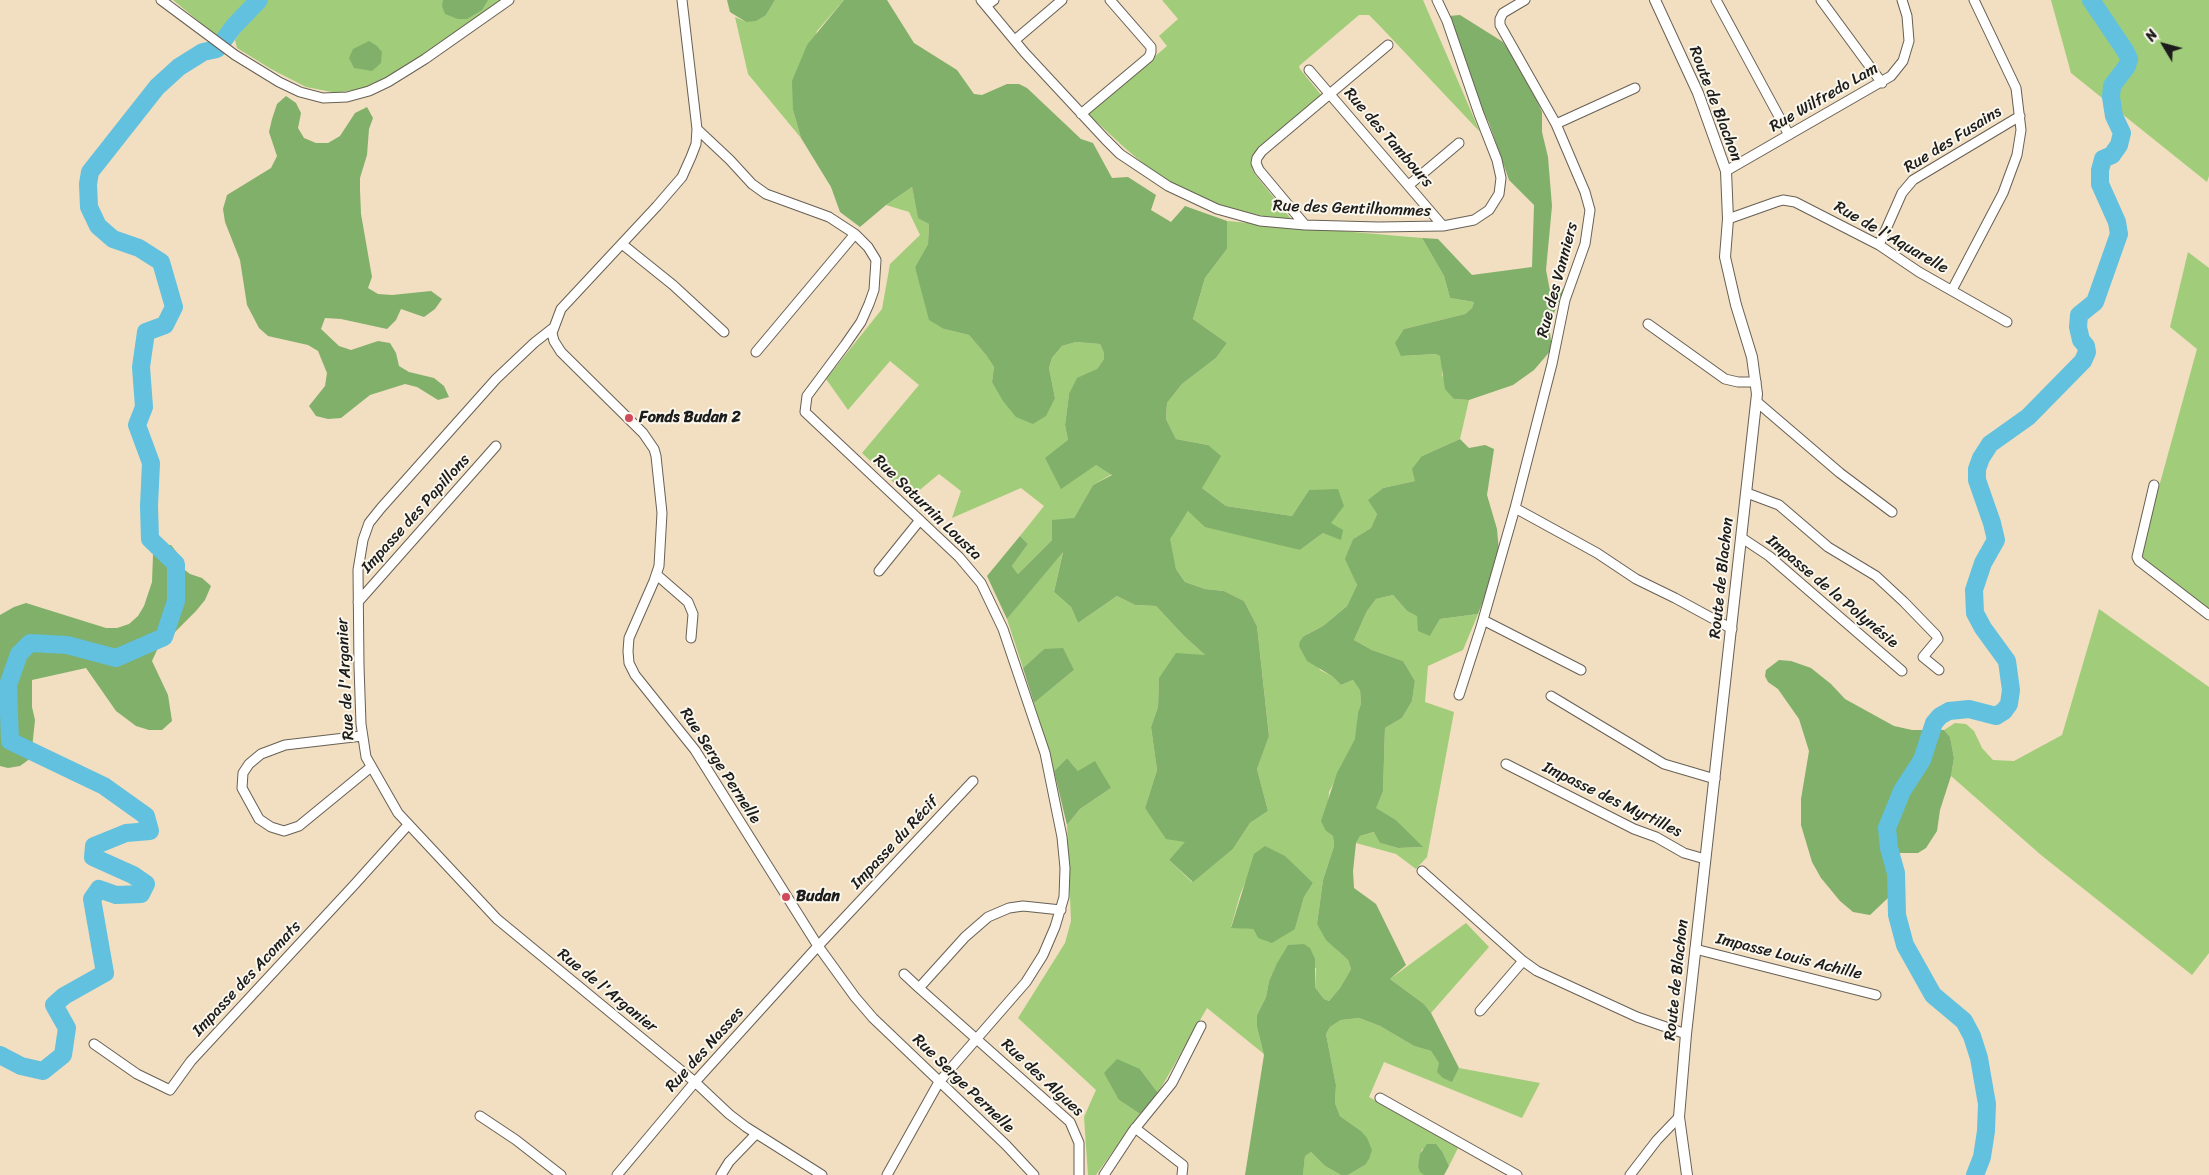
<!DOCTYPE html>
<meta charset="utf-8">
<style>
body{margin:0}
#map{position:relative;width:2209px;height:1175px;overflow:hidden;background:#f2dec0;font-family:Sriracha,sans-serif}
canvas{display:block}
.north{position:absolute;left:2139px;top:20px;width:50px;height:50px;-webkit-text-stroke:4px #fbf7ec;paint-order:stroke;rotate:307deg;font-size:14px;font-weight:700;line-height:20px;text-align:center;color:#1c1c1c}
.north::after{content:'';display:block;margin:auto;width:18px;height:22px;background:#1c1c1c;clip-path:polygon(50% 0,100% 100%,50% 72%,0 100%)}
</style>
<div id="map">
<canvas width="2209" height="1175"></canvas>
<div class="north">N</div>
</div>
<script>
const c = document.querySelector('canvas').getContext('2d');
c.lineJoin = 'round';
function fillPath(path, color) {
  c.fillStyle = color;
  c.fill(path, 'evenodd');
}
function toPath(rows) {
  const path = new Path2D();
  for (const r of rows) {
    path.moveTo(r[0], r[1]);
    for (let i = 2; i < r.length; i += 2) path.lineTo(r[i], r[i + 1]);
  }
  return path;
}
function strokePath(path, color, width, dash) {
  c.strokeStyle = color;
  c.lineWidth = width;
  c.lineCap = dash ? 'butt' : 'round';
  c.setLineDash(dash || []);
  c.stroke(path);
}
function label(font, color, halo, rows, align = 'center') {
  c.font = font + ' Sriracha,sans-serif';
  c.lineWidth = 4;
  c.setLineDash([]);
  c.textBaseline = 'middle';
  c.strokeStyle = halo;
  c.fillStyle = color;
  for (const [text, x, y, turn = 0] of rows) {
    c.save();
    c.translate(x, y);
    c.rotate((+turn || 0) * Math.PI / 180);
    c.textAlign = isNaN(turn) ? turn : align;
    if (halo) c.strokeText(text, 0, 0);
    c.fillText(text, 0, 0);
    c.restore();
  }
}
fillPath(toPath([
 [173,0,249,0,224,25,217,35,213,33],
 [266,0,503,0,442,45,374,86,337,93,306,87,271,69,237,48,235,40,246,24,260,11],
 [775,0,844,0,817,31,793,110,801,138,748,74,735,17,746,22,766,15],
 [1162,0,1423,0,1480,132,1378,24,1369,15,1359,15,1299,66,1300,69,1322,96,1259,148,1253,157,1252,168,1254,173,1292,220,1262,216,1222,206,1171,182,1145,165,1126,149,1088,114,1167,46,1159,36,1178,19],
 [2051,0,2209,0,2209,176,2207,182,2071,73],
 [912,187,918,217,929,224,928,244,915,267,944,329,969,335,986,355,994,367,992,382,1055,398,1049,368,1052,358,1062,346,1076,342,1100,344,1104,353,1104,359,1097,369,1069,394,1065,425,1068,440,1096,465,1112,474,1093,485,1074,518,1018,574,1012,566,1028,544,1020,536,1044,506,1021,488,952,518,961,491,939,474,910,498,862,453,919,385,890,361,848,410,826,379,882,309,890,264,920,235,909,212,886,205],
 [1227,221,1422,238,1444,276,1450,298,1474,302,1472,308,1465,314,1404,329,1401,356,1437,354,1440,356,1442,359,1442,375,1454,399,1469,400,1460,439,1422,456,1415,481,1383,488,1369,500,1377,514,1371,528,1353,539,1346,559,1357,585,1347,606,1323,626,1304,636,1320,670,1332,676,1341,685,1353,680,1360,689,1361,704,1358,712,1356,739,1329,792,1326,831,1333,836,1334,846,1323,880,1317,924,1338,951,1348,960,1351,969,1340,988,1329,1001,1324,999,1315,987,1316,968,1276,965,1269,981,1266,997,1257,1015,1257,1027,1264,1054,1207,1008,1158,1093,1140,1069,1119,1100,1140,1114,1096,1175,1088,1175,1084,1117,1096,1090,1018,1018,1065,943,1071,921,1067,825,1080,809,1111,788,1078,771,1067,758,1054,771,1034,703,1074,670,1044,649,1023,668,1007,619,1063,551,1054,592,1071,607,1078,623,1117,596,1135,605,1156,606,1184,636,1206,656,1159,678,1158,707,1151,727,1157,770,1145,808,1186,842,1169,860,1192,882,1233,849,1250,823,1268,811,1257,769,1269,735,1257,626,1244,601,1224,591,1205,589,1185,582,1176,569,1169,539,1188,511,1300,550,1323,533,1331,523,1309,490,1292,516,1226,506,1202,488,1208,445,1176,439,1166,419,1167,403,1182,384,1216,358,1227,343,1193,319,1205,278,1227,249],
 [1248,876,1313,883,1304,897,1295,929,1258,938,1253,929,1231,927,1240,895],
 [2188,252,2209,268,2209,615,2143,560,2141,552,2197,349,2170,327],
 [1393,595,1407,611,1418,616,1430,636,1440,619,1478,614,1463,650,1428,666,1425,702,1454,712,1427,857,1416,869,1396,854,1356,843,1360,836,1375,832,1380,843,1398,848,1422,847,1396,820,1375,808,1383,791,1385,728,1402,718,1412,701,1415,681,1403,661,1372,650,1354,640,1367,611,1376,599],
 [2099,609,2209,687,2209,953,2192,975,2041,855,1951,776,1954,758,1950,737,1944,730,1955,723,1966,724,1974,731,1982,748,1993,760,2014,761,2062,735],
 [1466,923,1489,947,1431,1013,1424,1004,1390,979],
 [1359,1018,1380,1026,1414,1046,1431,1051,1452,1081,1459,1068,1540,1083,1522,1118,1384,1062,1369,1097,1458,1148,1449,1166,1443,1153,1422,1149,1418,1166,1424,1175,1348,1175,1365,1165,1361,1131,1340,1116,1335,1103,1336,1085,1326,1034,1330,1027,1341,1020],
 [1311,1152,1325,1166,1341,1175,1303,1175,1305,1155]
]), '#a1cd7a');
fillPath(toPath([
 [443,0,488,0,482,10,467,19,458,19,445,14,442,6],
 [727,0,775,0,766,15,756,21,746,22,730,12],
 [844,0,887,0,914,43,957,70,974,94,982,95,1007,84,1019,84,1027,88,1081,139,1093,143,1112,178,1128,177,1156,195,1151,210,1171,222,1185,206,1227,221,1227,249,1205,278,1193,319,1227,343,1216,358,1182,384,1167,403,1166,419,1176,439,1208,445,1221,456,1202,488,1226,506,1292,516,1309,490,1338,489,1344,506,1331,523,1343,530,1341,540,1323,533,1300,550,1205,527,1188,511,1170,539,1176,569,1185,582,1205,589,1224,591,1244,601,1257,626,1269,736,1257,769,1268,811,1250,823,1233,849,1193,882,1169,860,1185,842,1166,839,1145,808,1157,770,1151,727,1158,707,1159,678,1176,653,1205,655,1184,636,1156,606,1135,605,1117,596,1078,623,1071,607,1054,592,1063,552,1007,619,987,576,1020,536,1028,544,1012,566,1018,574,1052,540,1052,520,1074,518,1093,485,1112,475,1096,465,1061,489,1045,458,1068,440,1065,425,1069,394,1077,378,1097,369,1104,359,1104,353,1100,344,1076,342,1062,346,1052,358,1049,368,1055,398,1046,416,1033,424,1016,417,1003,401,992,382,994,367,986,355,969,335,944,329,929,320,915,267,928,244,929,224,918,218,912,187,886,205,860,227,840,212,831,187,801,138,793,110,792,81,807,45],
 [1460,15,1503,42,1526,75,1542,112,1542,132,1548,157,1552,206,1546,270,1550,291,1564,289,1549,325,1552,349,1534,370,1513,385,1469,400,1454,399,1445,389,1440,356,1436,354,1401,356,1395,343,1404,329,1465,314,1472,308,1474,302,1450,298,1444,276,1422,238,1438,239,1472,275,1532,267,1534,205,1509,180,1489,123,1473,92,1449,16],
 [369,41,377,46,382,52,381,63,372,71,354,68,349,58,353,49],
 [286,96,296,103,301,113,298,128,304,138,316,143,328,143,340,136,355,113,367,107,373,118,369,129,367,155,360,178,360,190,361,214,372,277,368,288,378,294,392,295,431,291,442,299,435,309,424,317,401,309,396,320,387,329,341,319,325,318,321,329,339,346,351,350,378,341,390,343,396,353,399,366,409,372,434,378,444,386,449,397,438,400,417,387,405,384,370,395,341,418,328,419,316,416,309,406,325,386,327,373,318,351,308,345,268,336,259,328,247,305,240,260,225,222,223,209,227,195,271,168,277,156,269,132,272,119,277,104],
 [1460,439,1469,448,1485,445,1494,449,1487,495,1497,529,1499,552,1494,573,1478,614,1440,619,1430,636,1418,631,1417,616,1407,611,1393,595,1376,599,1367,611,1354,640,1372,650,1403,661,1415,681,1412,701,1402,718,1385,728,1383,791,1376,808,1396,820,1423,847,1398,848,1380,843,1374,832,1360,836,1356,843,1353,871,1354,888,1376,904,1406,965,1390,979,1424,1004,1431,1013,1459,1068,1452,1082,1443,1078,1437,1072,1439,1063,1431,1051,1414,1046,1380,1026,1359,1018,1341,1020,1330,1027,1326,1034,1336,1085,1335,1103,1340,1116,1361,1131,1367,1138,1372,1150,1369,1159,1365,1165,1348,1175,1341,1175,1325,1166,1311,1152,1305,1156,1303,1175,1245,1175,1264,1055,1257,1027,1257,1015,1266,997,1269,981,1276,965,1288,945,1304,944,1310,948,1315,959,1315,987,1324,999,1329,1001,1340,988,1351,969,1348,960,1326,940,1317,924,1323,880,1334,846,1333,836,1326,831,1321,821,1337,773,1355,739,1358,712,1361,704,1360,690,1353,680,1341,685,1332,676,1307,661,1299,646,1300,641,1304,636,1323,626,1347,606,1357,585,1345,559,1353,539,1371,528,1377,514,1368,500,1383,488,1415,481,1412,469,1422,456],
 [159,545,171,545,178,554,181,567,190,574,202,578,211,586,205,600,196,611,157,650,152,661,168,695,172,721,162,730,149,730,136,726,116,711,86,668,32,680,32,707,35,720,31,758,20,766,8,768,0,766,0,615,14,607,26,603,106,628,117,628,129,624,138,616,144,606,152,582,153,555],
 [1063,648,1074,670,1034,703,1023,668,1044,649],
 [1779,660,1791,661,1811,668,1831,684,1845,699,1894,726,1912,730,1944,730,1950,737,1954,758,1951,776,1940,810,1937,831,1926,848,1918,853,1897,853,1889,861,1891,875,1889,897,1870,915,1853,912,1840,901,1821,878,1812,862,1801,825,1801,799,1809,751,1799,719,1778,689,1768,682,1765,676,1766,670],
 [1067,758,1078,771,1095,761,1111,788,1080,809,1067,825,1054,771],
 [1265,846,1285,856,1313,883,1304,897,1295,929,1272,943,1258,938,1253,929,1231,928,1254,854],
 [1117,1059,1140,1069,1158,1093,1140,1114,1119,1100,1104,1073],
 [1427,1144,1436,1144,1443,1153,1449,1166,1444,1175,1424,1175,1420,1172,1418,1166,1420,1154]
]), '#80b06a');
strokePath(toPath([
 [0,1055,21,1066,43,1071,63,1055,67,1028,54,1005,64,996,105,973,92,899,99,889,116,895,141,894,146,884,133,875,93,857,94,846,126,833,150,831,146,816,104,786,10,741,8,685,19,654,30,643,67,645,116,658,164,637,176,601,176,564,150,539,149,506,151,463,137,425,144,407,141,367,146,332,165,325,174,307,161,262,139,248,113,239,98,226,89,207,88,184,90,172,157,87,179,67,203,52,217,49,234,26,259,0],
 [1975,1175,1982,1157,1986,1131,1987,1104,1979,1058,1972,1036,1964,1021,1933,995,1905,945,1897,915,1896,873,1889,848,1887,828,1902,791,1922,760,1934,723,1940,716,1949,711,1969,709,1996,716,2004,711,2009,704,2011,690,2007,661,1983,628,1975,613,1974,590,1983,563,1996,540,1992,523,1977,480,1977,469,1981,458,1990,444,2028,417,2083,361,2087,352,2086,346,2081,340,2078,327,2079,315,2095,302,2119,234,2117,222,2100,184,2100,170,2103,159,2112,155,2119,145,2122,133,2114,116,2111,97,2112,86,2127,66,2129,59,2126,52,2091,0]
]), '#61c1df', 18);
const minor = toPath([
 [161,0,235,55,279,82,300,92,323,98,347,97,369,91,388,82,425,59,509,0],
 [682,0,697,129,696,144,691,157,682,177,657,206,561,309,552,333,554,341,561,352,643,433,654,449,656,456,662,513,659,566,654,581,629,638,628,651,629,663,635,675,695,750,818,946,855,997,873,1018,1006,1145,1034,1175],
 [981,0,1025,53,1105,139,1120,154,1168,186,1217,209,1260,221,1305,225,1378,227,1443,226,1474,220,1489,210,1499,194,1501,178,1497,160,1479,114,1447,21,1437,0],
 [1525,0,1503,13,1500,19,1500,25,1556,124,1585,192,1590,210,1585,244,1565,300,1552,364,1515,508,1597,553,1636,579,1675,598,1732,629],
 [1716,0,1789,135],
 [1821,0,1882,83],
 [986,6,994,0],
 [1015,40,1062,0],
 [1309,70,1443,226],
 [1081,114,1149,57,1151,52,1151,47,1110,0],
 [1556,124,1635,88],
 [697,129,730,160,752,184,766,194,829,217,855,234,868,247,876,260,874,290,869,304,861,322,845,345,807,396,805,412,959,557,981,583,1003,629,1045,753,1062,837,1065,868,1064,897,1055,927,1043,955,1026,982,939,1082,887,1175],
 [1726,171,1891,76,1903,61,1909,41,1907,16,1902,0],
 [1409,185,1459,143],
 [1728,219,1776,202,1783,200,1795,202,1879,245,1919,272,2007,322],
 [1305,225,1259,170,1256,163,1257,158,1262,151,1388,45],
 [622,244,673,285,724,332],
 [1879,245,1902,193,1913,180,2020,116],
 [1952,290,2003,193,2017,155,2021,130,2016,88,1974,0],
 [1648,324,1725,379,1738,382,1756,382],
 [553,328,534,343,496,379,381,508,369,523,363,540,358,570,359,666,361,724,366,757,398,813,497,919,695,1082,729,1114,746,1127,822,1175],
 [756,352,855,234],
 [1757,402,1840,473,1892,512],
 [2154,485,2137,557,2139,561,2209,615],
 [1747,493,1779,505,1828,547,1876,576,1904,602,1936,635,1938,639,1923,657,1939,670],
 [1742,538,1769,556,1902,671],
 [879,571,920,520],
 [657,575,688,602,693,614,691,638],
 [358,602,496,446],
 [1483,620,1581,670],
 [1459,695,1481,627,1515,508],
 [1551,696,1664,764,1715,779],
 [362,736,285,745,261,754,249,764,243,773,242,788,259,819,271,827,284,831,299,826,371,767],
 [1506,764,1634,829,1656,837,1684,853,1705,859],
 [1422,871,1523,961,1537,971,1637,1017,1686,1034],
 [1061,910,1023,906,1009,908,988,917,965,937,919,988,1070,1122,1079,1143,1079,1175],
 [1695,949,1876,995],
 [904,974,919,988],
 [1480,1011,1523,961],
 [94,1044,137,1074,170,1090,191,1061,355,884,408,825],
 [1380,1098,1517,1175],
 [480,1116,516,1140,561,1175],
 [1135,1128,1183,1165,1182,1175],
 [617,1175,695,1082,818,946,973,781],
 [721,1175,729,1162,756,1134],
 [1104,1175,1133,1131,1172,1083,1201,1026],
 [1630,1175,1657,1140,1679,1117]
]);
const tertiary = toPath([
 [1655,0,1698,93,1726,171,1728,219,1725,257,1736,305,1752,357,1757,394,1686,1034,1679,1117,1687,1175]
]);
strokePath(minor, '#676055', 11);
strokePath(tertiary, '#676055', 12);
strokePath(minor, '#fff', 9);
strokePath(tertiary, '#fff', 10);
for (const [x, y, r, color] of [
 [629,418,5,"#d1495b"],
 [786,897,5,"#d1495b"]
]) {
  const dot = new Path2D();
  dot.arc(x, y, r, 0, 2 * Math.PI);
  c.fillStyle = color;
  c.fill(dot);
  strokePath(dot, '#fbf7ec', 2);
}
label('16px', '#1c1c1c', '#fbf7ec', [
 ["Rue Wilfredo Lam",1824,98,-30],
 ["Route de Blachon",1715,104,69],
 ["Rue des Tambours",1388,138,49],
 ["Rue des Fusains",1953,140,-32],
 ["Rue des Gentilhommes",1352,209,2],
 ["Rue de l'Aquarelle",1891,238,30],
 ["Rue des Vanniers",1558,280,-75],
 ["Rue Saturnin Lousta",927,508,44],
 ["Impasse des Papillons",416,514,-48],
 ["Route de Blachon",1722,578,-84],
 ["Impasse de la Polynésie",1832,592,40],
 ["Rue de l'Arganier",346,679,-93],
 ["Rue Serge Pernelle",720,766,57],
 ["Impasse des Myrtilles",1612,800,26],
 ["Impasse du Récif",895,843,-47],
 ["Impasse Louis Achille",1789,957,14],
 ["Impasse des Acomats",247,979,-47],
 ["Route de Blachon",1677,980,-84],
 ["Rue de l'Arganier",607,991,39],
 ["Rue des Nasses",705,1050,-48],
 ["Rue des Algues",1042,1078,43],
 ["Rue Serge Pernelle",963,1084,44]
]);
label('bold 16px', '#1c1c1c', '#fbf7ec', [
 ["Fonds Budan 2",639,418],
 ["Budan",796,897]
], 'left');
</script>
